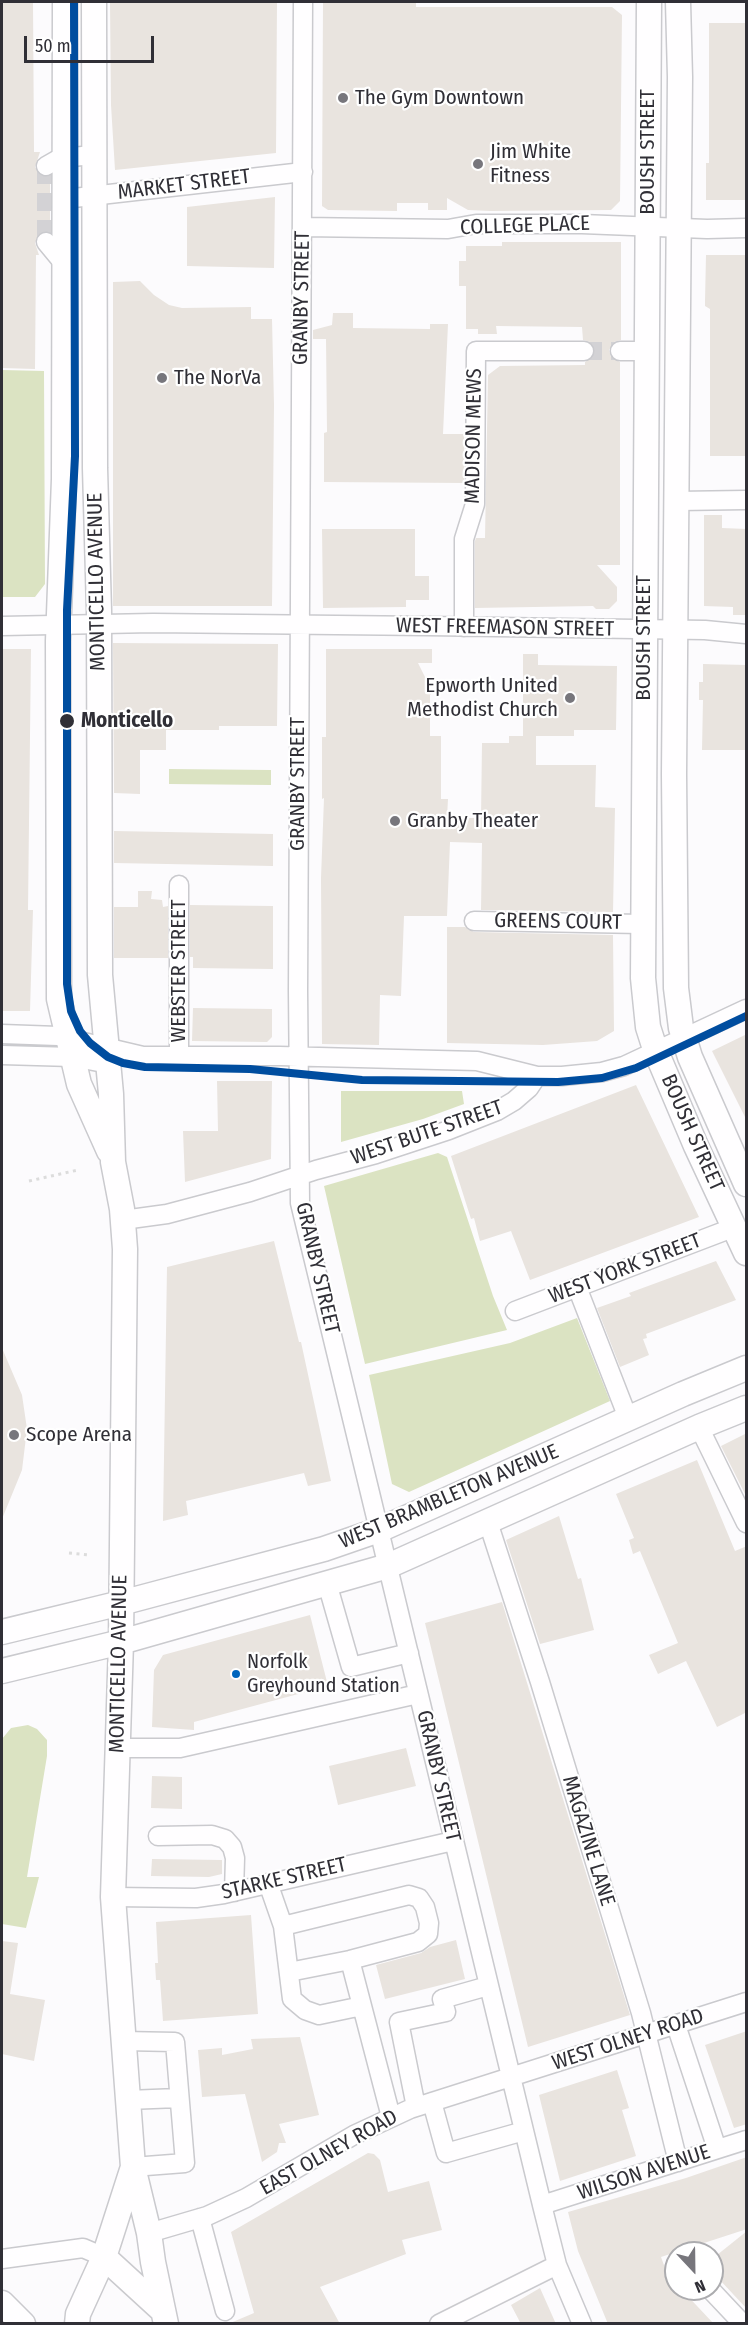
<!DOCTYPE html>
<style>
body{margin:0}
#map{position:relative;width:748px;height:2325px;overflow:hidden;background:#fcfbfd;font-family:"Fira Sans Condensed",sans-serif}
canvas{display:block}
.frame{position:absolute;inset:0;border:3px solid #302f36;pointer-events:none}
.north{position:absolute;left:664px;top:2241px;width:60px;height:60px;box-sizing:border-box;background:#fff;border:2px solid #acacaf;border-radius:50%;rotate:158deg;font-size:16px;font-weight:700;line-height:24px;text-align:center;color:#302f36}
.north::after{content:'';display:block;margin:auto;width:21px;height:27px;background:#77767c;clip-path:polygon(50% 0,100% 100%,50% 72%,0 100%)}
.scale{position:absolute;left:24px;top:36px;width:130px;height:27px;box-sizing:border-box;border:3px solid #302f36;border-top:0;padding-left:8px;font-size:18px;line-height:21px;white-space:nowrap;color:#302f36;-webkit-text-stroke:4px #fff;paint-order:stroke}
</style>
<div id="map">
<canvas width="748" height="2325"></canvas>
<div class="frame"></div>
<div class="north">N</div>
<div class="scale">50 m</div>
</div>
<script>
const c = document.querySelector('canvas').getContext('2d');
c.lineJoin = 'round';
function fillPath(path, color) {
  c.fillStyle = color;
  c.fill(path, 'evenodd');
}
function toPath(rows) {
  const path = new Path2D();
  for (const r of rows) {
    path.moveTo(r[0], r[1]);
    for (let i = 2; i < r.length; i += 2) path.lineTo(r[i], r[i + 1]);
  }
  return path;
}
function strokePath(path, color, width, dash) {
  c.strokeStyle = color;
  c.lineWidth = width;
  c.lineCap = dash ? 'butt' : 'round';
  c.setLineDash(dash || []);
  c.stroke(path);
}
function label(font, color, halo, rows, align = 'center') {
  c.font = font + ' "Fira Sans Condensed",sans-serif';
  c.lineWidth = 4.5;
  c.setLineDash([]);
  c.textBaseline = 'middle';
  c.strokeStyle = halo;
  c.fillStyle = color;
  for (const [text, x, y, turn = 0] of rows) {
    c.save();
    c.translate(x, y);
    c.rotate((+turn || 0) * Math.PI / 180);
    c.textAlign = isNaN(turn) ? turn : align;
    if (halo) c.strokeText(text, 0, 0);
    c.fillText(text, 0, 0);
    c.restore();
  }
}
fillPath(toPath([
 [2,370,44,371,45,584,35,597,2,597],
 [169,769,271,770,271,785,169,784],
 [341,1091,462,1091,464,1104,423,1119,341,1142],
 [438,1153,447,1157,493,1296,507,1330,365,1364,324,1186],
 [577,1318,610,1401,409,1492,392,1484,369,1375,510,1343],
 [28,1725,37,1729,47,1740,47,1756,27,1877,39,1877,26,1928,2,1924,2,1739,11,1728]
]), '#dbe3c2');
fillPath(toPath([
 [2,2,33,2,34,152,40,152,35,167,40,175,50,176,50,232,39,233,35,243,39,255,36,255,35,369,2,368],
 [110,2,277,2,276,153,115,170,111,105],
 [323,2,416,2,416,7,612,7,622,15,620,201,611,210,490,211,468,210,447,198,447,210,428,210,428,203,397,203,397,211,328,210,322,206],
 [709,23,746,23,747,27,747,200,706,200,706,163,709,163],
 [275,197,274,268,187,266,187,207],
 [502,242,621,242,621,340,614,342,609,350,611,357,620,362,620,565,597,565,617,587,617,601,609,609,596,609,593,606,475,608,475,541,476,538,485,538,488,375,500,366,585,365,585,362,593,357,595,352,590,342,583,340,582,327,496,326,497,334,478,334,478,329,466,329,466,286,459,286,459,261,466,261,466,246,502,246],
 [706,255,747,255,747,456,710,456,710,309,705,306,705,301],
 [140,281,154,295,169,305,182,308,251,307,251,319,272,319,274,405,272,606,113,606,113,282],
 [333,313,353,313,353,328,430,329,430,324,448,324,443,434,464,434,464,483,324,482,324,433,327,432,326,339,313,339,313,330,332,325],
 [704,515,722,515,722,528,747,529,747,615,733,615,733,607,704,606],
 [322,529,415,529,415,576,429,576,429,600,406,600,406,607,323,608],
 [113,643,278,644,277,726,219,726,219,730,166,730,166,750,140,750,140,794,114,793],
 [2,649,31,649,28,910,33,910,30,1011,2,1011],
 [326,649,432,649,432,663,418,663,433,693,430,695,430,736,441,736,441,799,448,799,447,818,481,818,482,743,509,743,509,736,523,736,523,654,538,654,538,665,617,666,616,730,574,730,574,736,536,736,536,765,596,765,595,807,615,808,613,912,481,910,482,843,450,842,447,916,404,916,401,996,380,995,379,1045,322,1044,321,878,324,798,322,799,322,737,326,737],
 [703,664,747,665,747,750,702,750,703,700,699,700,699,682,703,682],
 [114,831,273,834,273,866,114,863],
 [138,891,152,891,151,899,162,900,163,907,168,906,168,958,114,958,114,907,138,907],
 [190,905,273,906,273,969,193,968,193,957,190,957],
 [447,927,465,927,474,932,613,935,614,1031,597,1041,543,1045,447,1043],
 [193,1008,272,1009,272,1037,267,1042,192,1041],
 [747,1034,747,1121,712,1051],
 [217,1081,272,1081,271,1159,185,1182,183,1131,218,1131],
 [636,1085,699,1217,530,1280,511,1231,480,1241,474,1218,471,1219,451,1156],
 [274,1241,299,1342,301,1342,331,1481,308,1486,304,1473,186,1501,188,1515,163,1521,167,1267],
 [716,1261,736,1300,646,1334,647,1338,643,1339,649,1355,620,1367,597,1308,631,1296,629,1293],
 [2,1348,22,1395,27,1429,22,1470,2,1519],
 [747,1433,747,1498,721,1446],
 [697,1460,735,1551,747,1546,747,1712,717,1727,686,1661,658,1674,649,1655,678,1643,640,1551,633,1554,629,1540,634,1538,616,1494],
 [559,1516,578,1579,581,1578,594,1630,540,1644,506,1540],
 [502,1602,630,2015,528,2047,425,1623],
 [310,1615,328,1686,194,1722,194,1730,152,1727,154,1670,163,1655],
 [406,1748,416,1786,338,1805,329,1766],
 [152,1776,182,1777,182,1809,151,1808],
 [152,1859,222,1860,222,1874,209,1877,151,1876],
 [251,1915,258,2014,163,2021,160,1980,156,1980,155,1963,158,1963,156,1922],
 [456,1940,465,1979,385,1999,376,1965,421,1953,430,1947],
 [2,1941,18,1943,10,1994,45,2000,34,2061,2,2054],
 [747,2031,747,2124,734,2128,705,2045],
 [300,2037,319,2115,279,2124,286,2143,279,2143,277,2152,262,2162,245,2094,202,2097,198,2050,222,2048,222,2055,253,2049,251,2039],
 [617,2070,629,2108,622,2110,636,2156,560,2181,539,2095],
 [368,2153,374,2154,380,2160,388,2192,429,2181,442,2230,402,2240,406,2254,320,2287,340,2324,228,2324,254,2313,231,2232],
 [747,2157,747,2229,661,2257,673,2290,676,2288,681,2289,714,2324,608,2324,578,2251,568,2212,686,2178],
 [747,2231,747,2309,718,2278,712,2261,712,2259],
 [540,2288,556,2324,521,2324,511,2305]
]), '#e9e4df');
strokePath(toPath([
 [46,166,46,242],
 [584,351,620,351]
]), '#d3d2d5', 18, [18, 9]);
const minor = toPath([
 [303,2,298,990,300,1203,542,2205,557,2265,582,2324],
 [46,166,60,158,94,155],
 [65,199,303,172],
 [303,227,448,229,476,224,582,224,707,229,746,228],
 [46,242,65,265],
 [620,351,647,351],
 [677,501,746,500],
 [2,626,153,623,428,626,705,630,746,634],
 [464,627,464,539,475,504,476,351,584,351],
 [179,885,179,1057],
 [474,921,642,924],
 [2,1034,58,1036,143,1056,279,1056,477,1061,537,1076,562,1076,602,1072,624,1066,746,1009],
 [2,1055,72,1057,109,1064],
 [123,1220,167,1214,250,1192,316,1170,376,1154,449,1130,497,1111,514,1101,529,1088,537,1076],
 [577,1287,628,1418],
 [515,1311,735,1227],
 [699,1427,746,1523],
 [488,1522,540,1682,641,2013,678,2162],
 [327,1583,351,1667,409,1653],
 [117,1748,180,1748,418,1694],
 [158,1836,212,1835,225,1839,232,1847,235,1858,234,1892],
 [268,1883,283,1926,292,1999,305,2010,319,2015,362,2006],
 [113,1897,196,1898,224,1894,453,1841],
 [283,1926,409,1895,419,1898,425,1907,429,1923,428,1934,418,1942,350,1960,289,1972],
 [350,1960,391,2117],
 [676,2025,717,2149],
 [123,2041,175,2042,185,2163,133,2167],
 [128,2100,178,2098],
 [432,2102,446,2153,524,2131],
 [416,2107,399,2022,446,2012,442,1999,488,1986],
 [542,2205,746,2140],
 [200,2218,225,2311],
 [149,2233,207,2216,246,2198,354,2135,410,2109,746,2002],
 [2,2259,83,2248,104,2257],
 [710,2289,743,2324],
 [439,2324,557,2265]
]);
const major = toPath([
 [65,2,64,479,58,641,59,999,79,1084,109,1151],
 [94,2,95,468,99,611,100,975,111,1094,113,1162,122,1209,125,1249,121,1642,113,1897,133,2167,149,2233,153,2262,166,2324],
 [649,2,643,978,648,1027,655,1049,696,1146,746,1253],
 [678,2,680,77,674,774,676,988,681,1028,690,1057,746,1184],
 [2,1632,121,1603,324,1549,379,1530,683,1394,746,1368],
 [2,1671,121,1642,388,1566,699,1427,746,1408],
 [104,2257,163,2311],
 [2,2303,23,2324],
 [77,2324,78,2314,104,2257,133,2167]
]);
strokePath(minor, '#cacace', 21);
strokePath(major, '#cacace', 27);
strokePath(toPath([
 [29,1181,78,1170],
 [69,1553,89,1555]
]), '#dcdcdc', 3, [3, 4.5]);
strokePath(minor, '#fffeff', 18);
strokePath(major, '#fffeff', 24);
strokePath(toPath([
 [74,2,75,456,67,610,67,984,71,1011,80,1031,90,1043,108,1057,123,1063,145,1067,250,1069,362,1080,558,1082,602,1078,636,1068,746,1016]
]), '#004d9f', 8);
for (const [x, y, r, color] of [
 [343,98,6,"#77767c"],
 [478,164,6,"#77767c"],
 [162,378,6,"#77767c"],
 [570,698,6,"#77767c"],
 [67,721,8,"#302f36"],
 [395,821,6,"#77767c"],
 [14,1435,6,"#77767c"],
 [236,1674,5,"#0065bd"]
]) {
  const dot = new Path2D();
  dot.arc(x, y, r, 0, 2 * Math.PI);
  c.fillStyle = color;
  c.fill(dot);
  strokePath(dot, '#fff', 2);
}
label('20px', '#302f36', '#fff', [
 ["Norfolk",247,1662],
 ["Greyhound Station",247,1686]
], 'left');
label('21px', '#302f36', '#fff', [
 ["The Gym Downtown",355,98],
 ["Jim White",490,152],
 ["Fitness",490,176],
 ["The NorVa",174,378],
 ["Epworth United",558,686,"right"],
 ["Methodist Church",558,710,"right"],
 ["Granby Theater",407,821],
 ["Scope Arena",26,1435]
], 'left');
label('21px', '#302f36', '#fff', [
 ["BOUSH STREET",648,152,-90],
 ["MARKET STREET",184,185,-7],
 ["COLLEGE PLACE",525,226,-2],
 ["GRANBY STREET",302,298,-89],
 ["MADISON MEWS",474,436,-89],
 ["MONTICELLO AVENUE",97,582,-91],
 ["WEST FREEMASON STREET",505,628,1],
 ["BOUSH STREET",644,638,-90],
 ["GRANBY STREET",298,784,-90],
 ["GREENS COURT",558,922,1],
 ["WEBSTER STREET",179,971,-90],
 ["WEST BUTE STREET",427,1133,-19],
 ["BOUSH STREET",692,1133,66],
 ["GRANBY STREET",317,1268,77],
 ["WEST YORK STREET",625,1269,-21],
 ["WEST BRAMBLETON AVENUE",449,1497,-23],
 ["MONTICELLO AVENUE",119,1664,-89],
 ["GRANBY STREET",438,1776,77],
 ["MAGAZINE LANE",588,1841,73],
 ["STARKE STREET",284,1879,-13],
 ["WEST OLNEY ROAD",628,2040,-18],
 ["EAST OLNEY ROAD",329,2153,-29],
 ["WILSON AVENUE",644,2173,-18]
]);
label('bold 21px', '#302f36', '#fff', [
 ["Monticello",81,721]
], 'left');
</script>
